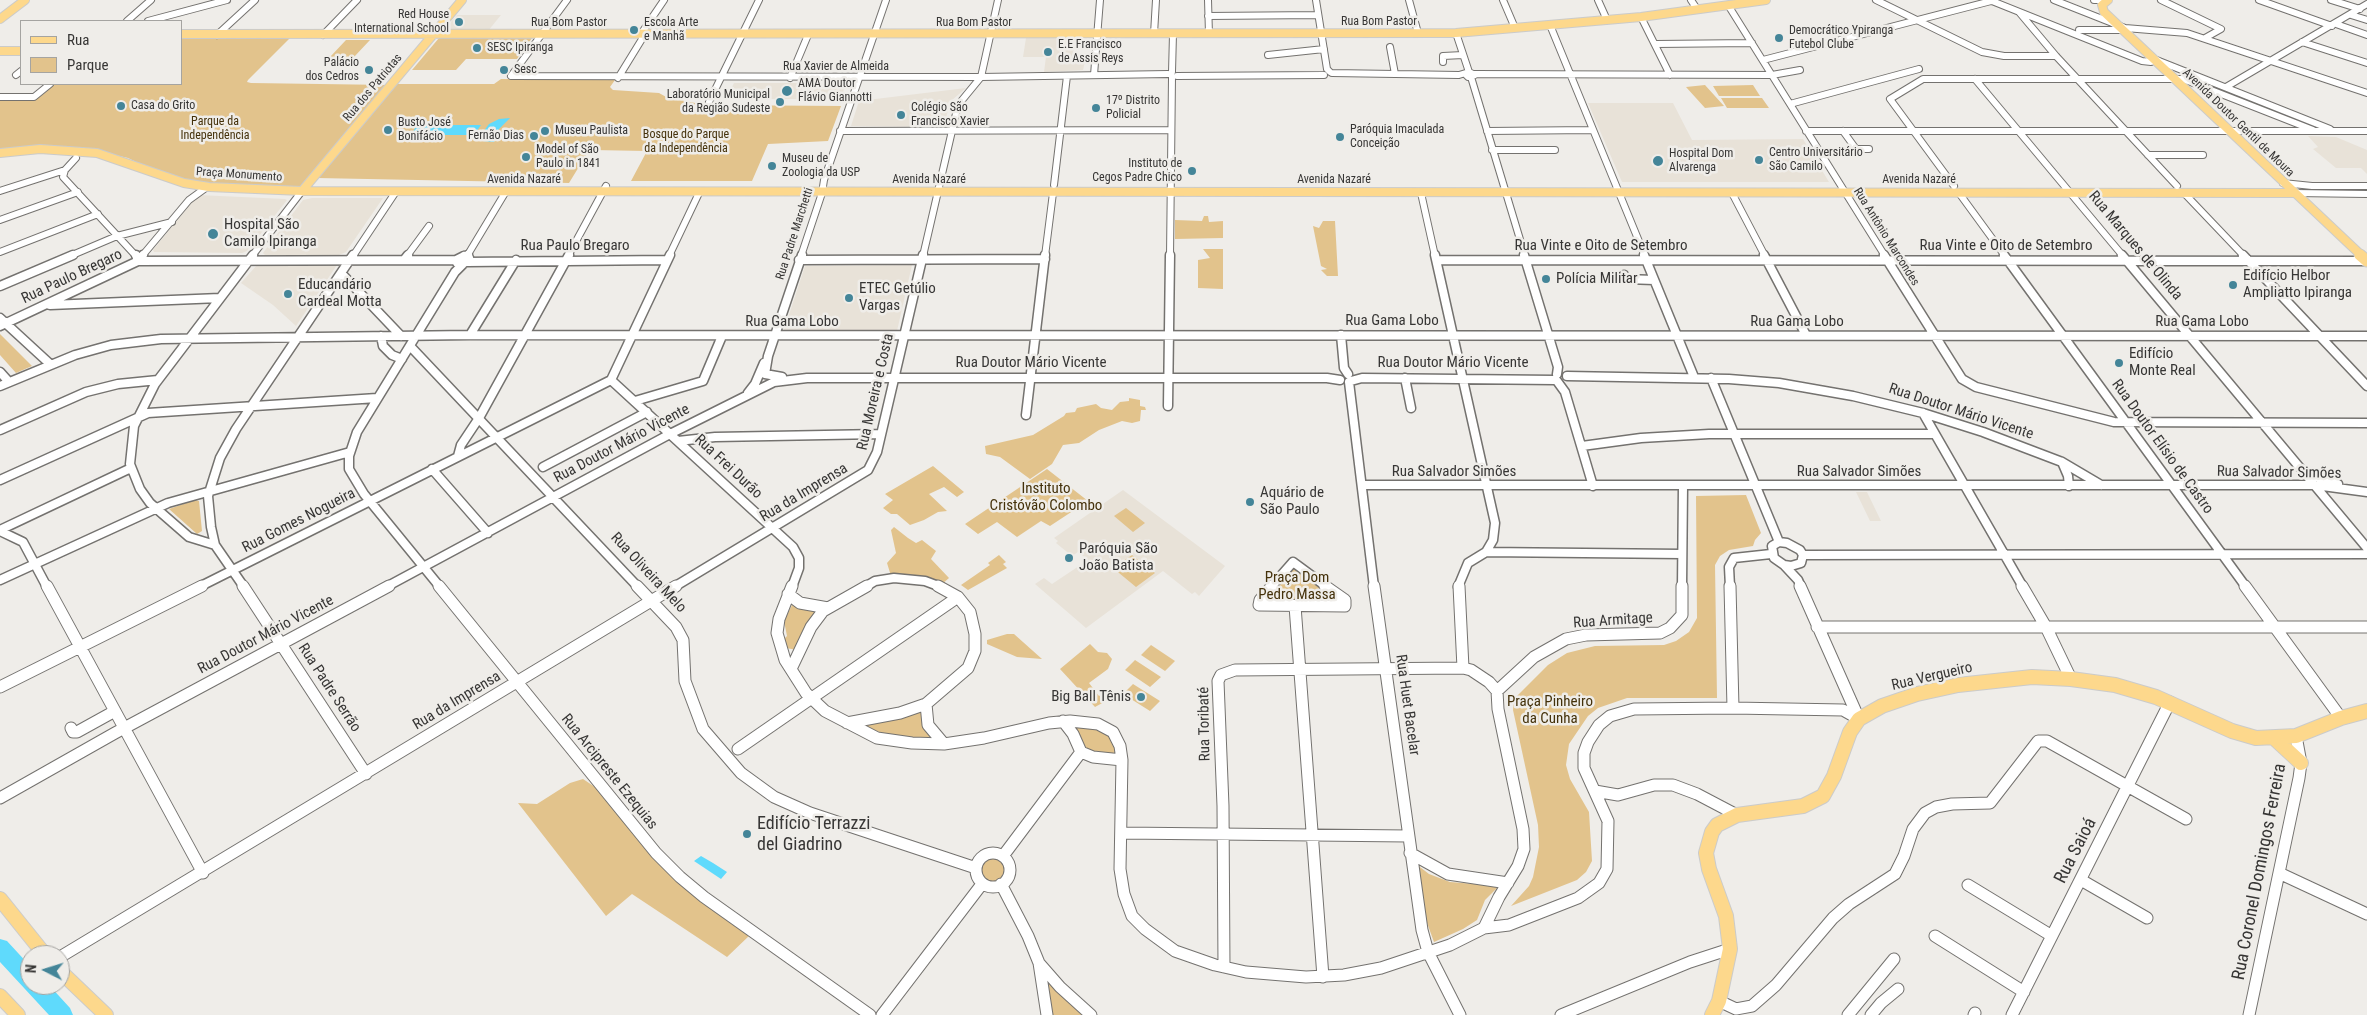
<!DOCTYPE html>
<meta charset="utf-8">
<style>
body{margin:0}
#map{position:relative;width:2367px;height:1015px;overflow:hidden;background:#efede9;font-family:"Roboto Condensed",sans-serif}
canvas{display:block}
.legend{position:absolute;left:20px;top:20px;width:162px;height:65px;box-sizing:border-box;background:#efede9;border:1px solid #a5a4a1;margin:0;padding:6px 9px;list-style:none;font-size:15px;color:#373635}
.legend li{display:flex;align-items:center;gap:10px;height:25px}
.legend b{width:25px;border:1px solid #a5a4a1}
.north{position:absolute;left:20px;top:945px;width:50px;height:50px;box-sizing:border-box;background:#efede9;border:1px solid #a5a4a1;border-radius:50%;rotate:275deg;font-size:14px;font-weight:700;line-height:20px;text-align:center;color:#373635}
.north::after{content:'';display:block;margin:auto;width:18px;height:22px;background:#448598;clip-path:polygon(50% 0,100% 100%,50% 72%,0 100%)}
</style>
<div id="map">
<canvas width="2367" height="1015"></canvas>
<ul class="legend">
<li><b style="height:6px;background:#fdd88c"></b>Rua</li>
<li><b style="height:14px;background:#e2c38c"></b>Parque</li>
</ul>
<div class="north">N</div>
</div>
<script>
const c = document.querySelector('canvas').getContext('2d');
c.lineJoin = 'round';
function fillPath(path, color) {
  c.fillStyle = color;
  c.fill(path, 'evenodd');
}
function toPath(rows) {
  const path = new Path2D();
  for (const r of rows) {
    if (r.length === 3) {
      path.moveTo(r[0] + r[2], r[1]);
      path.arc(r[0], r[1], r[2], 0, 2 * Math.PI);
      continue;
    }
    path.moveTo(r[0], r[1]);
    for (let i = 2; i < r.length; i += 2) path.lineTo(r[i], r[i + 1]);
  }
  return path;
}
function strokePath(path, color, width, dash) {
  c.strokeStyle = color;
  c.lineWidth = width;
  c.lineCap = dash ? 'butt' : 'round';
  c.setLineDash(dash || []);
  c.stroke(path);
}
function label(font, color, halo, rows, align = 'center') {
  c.font = font + ' "Roboto Condensed",sans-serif';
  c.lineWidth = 5;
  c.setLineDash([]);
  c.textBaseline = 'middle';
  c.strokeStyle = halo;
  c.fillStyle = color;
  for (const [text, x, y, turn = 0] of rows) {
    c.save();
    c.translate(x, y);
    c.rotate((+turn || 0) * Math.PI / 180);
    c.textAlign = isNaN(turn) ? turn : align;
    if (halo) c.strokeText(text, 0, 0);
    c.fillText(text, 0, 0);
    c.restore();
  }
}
fillPath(toPath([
 [457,15,501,15,488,31,443,31],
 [1026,38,1075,38,1073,57,1086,57,1083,70,1044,72,1046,57,1023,57],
 [734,83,846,83,841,99,726,99],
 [966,88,951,101,943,127,851,126,859,101],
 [1588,103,1673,103,1692,140,1803,139,1829,182,1622,182],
 [2308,136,2336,137,2367,150,2367,174,2361,168,2336,168,2313,149,2318,147],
 [198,195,285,199,287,200,247,251,242,253,154,252,153,250],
 [312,198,383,198,346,252,339,255,265,255,263,253,303,200],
 [257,265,337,265,296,326,273,305,241,283],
 [912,265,897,331,784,330,805,266],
 [1123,490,1225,566,1199,596,1195,592,1192,594,1163,571,1086,628,1035,584,1044,578,1052,584,1088,560,1078,552,1072,556,1056,543,1058,541,1054,538],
 [1856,492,1867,492,1881,521,1870,521]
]), '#e8e2d8');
fillPath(toPath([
 [181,38,290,38,248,80,247,82,251,83,389,85,299,188,206,185,157,172,128,158,90,149,0,150,0,100,32,99,41,96,55,84,181,84],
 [439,38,532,38,517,59,466,59,456,70,412,70],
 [346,40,370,40,354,57,330,57],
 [501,79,615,80,610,87,613,90,659,93,668,98,706,105,841,106,828,141,768,144,752,181,631,181,647,151,592,150,588,152,569,183,317,178,396,84,494,84],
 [1705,85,1724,106,1705,108,1686,87],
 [1753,85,1760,96,1719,96,1713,86],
 [1721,98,1762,98,1769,108,1727,108],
 [1204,216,1208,216,1209,222,1223,221,1223,238,1175,239,1175,220,1202,221],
 [1323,221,1335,221,1338,276,1327,276,1321,270,1327,269,1321,266,1313,226,1319,228],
 [1203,249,1223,249,1223,289,1198,288,1198,260,1210,258],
 [0,334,32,366,16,373,0,355],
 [1129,398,1140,400,1140,406,1145,407,1146,410,1141,410,1140,421,1132,423,1122,421,1099,430,1079,443,1063,445,1052,464,1030,479,1000,457,986,454,985,446,1033,435,1064,416,1066,413,1075,412,1077,408,1096,404,1101,408,1112,410,1120,402,1129,401],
 [933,466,964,492,957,497,944,487,929,494,947,511,938,512,924,520,910,525,897,514,891,514,883,508,893,500,885,494],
 [1047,469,1088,501,1050,526,1041,521,1017,537,997,522,978,534,965,524],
 [1746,495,1761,533,1755,540,1753,546,1729,550,1720,556,1715,565,1717,698,1627,698,1598,708,1588,716,1569,744,1566,765,1570,779,1589,812,1592,861,1586,872,1577,880,1511,906,1529,886,1533,877,1539,847,1538,825,1513,710,1514,699,1548,665,1567,653,1595,646,1664,645,1676,641,1689,632,1697,618,1696,496],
 [195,500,199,501,202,531,197,534,169,509],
 [1126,508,1145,523,1133,532,1114,516],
 [894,527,908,538,916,543,922,540,936,551,931,559,949,578,941,585,891,576,887,563,896,553,891,530],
 [999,555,1006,562,1003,564,1007,568,968,590,961,585,990,565,988,563],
 [1132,555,1155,573,1136,587,1113,568],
 [1295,563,1345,604,1260,603],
 [794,601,822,610,797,650,786,648,783,640,787,636,784,621],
 [1007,634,1014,634,1042,659,1017,657,987,644,987,640],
 [1090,644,1098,652,1107,653,1112,659,1108,669,1089,683,1099,696,1103,694,1106,701,1095,707,1060,669],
 [1151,645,1175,661,1165,671,1141,655],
 [1135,660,1161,677,1150,687,1125,670],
 [1133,684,1160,701,1150,711,1123,694],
 [922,709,921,718,924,727,936,741,885,734,866,727,870,720],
 [1068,723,1109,731,1118,752,1108,754,1083,750],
 [583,779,598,789,649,852,750,935,727,957,632,894,606,916,518,803,537,804,570,783],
 [993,870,12],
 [1416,864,1429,874,1450,882,1499,886,1485,900,1477,920,1463,929,1434,942,1426,920],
 [1046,979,1059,990,1082,1015,1051,1015]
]), '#e2c38c');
fillPath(toPath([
 [437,118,444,120,442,123,444,125,481,125,474,135,436,135,422,142,416,139,412,134,415,128],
 [510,118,499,129,494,142,483,141,484,137,481,135,489,124,499,119],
 [701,856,713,863,727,872,721,879,694,861]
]), '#5fdafc');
fillPath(toPath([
 [0,939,7,941,30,966,30,985,49,985,70,1008,73,1015,49,1015,0,962,0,939]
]), '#5fdafc');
const minorFar2 = toPath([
 [567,0,511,76,981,77,1168,74],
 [1208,0,1209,34],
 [1316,0,1327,69,1330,72],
 [1409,0,1418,33],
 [1503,0,1515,28],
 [1598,0,1607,20],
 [1691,0,1697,9],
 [1876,0,1982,52,2004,56,2056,56],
 [2054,0,2125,28,2187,33,2367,93],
 [2094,0,2106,0],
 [2161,0,2221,29,2205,38],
 [2259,0,2332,26],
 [2331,0,2360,9],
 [1992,1,2142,61,2151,62,2152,57],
 [1728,5,1885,256],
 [2019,12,2056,56,2177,186],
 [2351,15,2367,20],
 [1208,16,1318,15],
 [1641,17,1670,75],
 [127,21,151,0],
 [148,21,227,0],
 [2336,24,2367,35],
 [1550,25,1645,256],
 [2079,30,2122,30],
 [1456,33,1469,72],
 [1154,34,1156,0],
 [217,35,255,0],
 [323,35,357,0],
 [2302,42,2367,63],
 [1656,44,1752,43],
 [1390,47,1395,74],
 [1268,55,1324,49],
 [2154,59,2330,129],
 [1763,60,1995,0],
 [1443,62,1443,56,1463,55],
 [1172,72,1173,34],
 [1332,73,1459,75,1469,72,1475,75,1468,77,1465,74],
 [1474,74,1772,75,1800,70],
 [16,75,21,71],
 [1094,75,1100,0],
 [1177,76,1324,75],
 [1471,77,1525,256],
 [618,78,642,39,643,31,664,0],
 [790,78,808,35],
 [1975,79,2123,256],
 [2226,87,2367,4],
 [0,97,34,97,50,84],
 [709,102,759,0],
 [1790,104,1919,69],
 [840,131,1171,130],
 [1487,131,1593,130],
 [1806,131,2367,131],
 [1843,131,1856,149,1869,149],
 [1492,150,1555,150],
 [2148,155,2203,155],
 [65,170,63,177,136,256],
 [2283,183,2312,186,2367,186],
 [1054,185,1067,76],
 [1954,186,1890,99,1923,79,2183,79,2313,130],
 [0,191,65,170,76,158],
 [1421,193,1435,256],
 [1732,193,1765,256],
 [1959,193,2005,256],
 [2184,193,2244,256],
 [2294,193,2367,194],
 [0,220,78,192],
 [0,252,98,214],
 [70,256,117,236,172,222],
 [142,256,189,200,207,187],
 [252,256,302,191],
 [353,256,395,193],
 [407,256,429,226],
 [467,256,505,193],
 [568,256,606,186],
 [669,256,699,193],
 [801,256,822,193,824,180,886,0],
 [923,256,958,105,981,77,998,0],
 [1045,256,1053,193],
 [1170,256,1172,77]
]);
const minorFar1 = toPath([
 [136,255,138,261],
 [1435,255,1495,523,1493,540,1486,552,1468,563,1458,587],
 [1524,255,1558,367,1557,374],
 [1644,255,1694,377],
 [1764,255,1806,335],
 [1884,255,1962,379,1976,387,2114,422,2367,423],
 [2004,255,2246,587],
 [2122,255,2367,548],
 [2243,255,2367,386],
 [464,256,469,258,467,262,457,263,456,260,464,256],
 [467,257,468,255],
 [404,260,408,255],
 [799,260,1045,259],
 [1437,260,2367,261],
 [138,261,143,255],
 [467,262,667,260],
 [341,273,401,336],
 [1624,275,1626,279,1654,280],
 [0,286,73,255],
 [50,305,220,298],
 [0,318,50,364],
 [0,326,138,261,456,260],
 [470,335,516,260],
 [1341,335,1344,368,1348,374],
 [381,336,383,346,392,355,402,359],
 [410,346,638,587],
 [0,372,9,382],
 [1567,376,1729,379,1779,383,1853,396,1923,413,1983,432,2062,462,2101,485],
 [782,377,765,374,768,356,802,255],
 [1405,378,1411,408],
 [1711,378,1779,542],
 [611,380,793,547,799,558,799,568,792,587],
 [611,380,670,255],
 [1351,381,1362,378,1555,380],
 [1557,381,1565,392,1593,486],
 [1349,382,1374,587],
 [0,386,75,355,111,345,161,339,470,335,2367,336],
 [748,393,755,384,764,363],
 [635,401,703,381,722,336],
 [1168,406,1170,255],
 [1923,413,2023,587],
 [1026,415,1045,255],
 [0,430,86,392,118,384,158,380],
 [678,441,715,437,880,434],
 [1582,446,1641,438,1709,434,1933,434],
 [458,456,461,445,479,418,569,255],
 [2062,462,2068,476,2069,486],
 [543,467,647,412],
 [432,469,488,533],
 [2305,473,2338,484],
 [0,480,148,413,377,398],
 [1362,485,2315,485,2367,492],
 [0,530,131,468],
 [0,531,23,542,47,587],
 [1779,542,1787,543,1800,550,1803,555,1801,563,1791,566,1784,565,1774,558,1772,546,1779,542],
 [215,545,189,537,150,503,140,489,130,464,134,426,155,384,253,255],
 [1486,552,1682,554],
 [1803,555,2367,554],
 [1784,565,1798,580,1801,587],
 [0,580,168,503,350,452],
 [199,587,611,380],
 [244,587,215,545,211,527,208,496,220,458,236,429,353,255],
 [386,587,670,434,774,382,807,378,1327,378,1340,380],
 [440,587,364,494,349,469,349,456,357,432,455,272,465,262],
 [674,587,868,470,877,452,923,255],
 [865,587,875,581,894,578,925,581,941,587],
 [1271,587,1293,562,1327,587],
 [1682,587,1683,486],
 [1730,587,1729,567,1734,558,1771,554]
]);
const minor = toPath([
 [47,586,203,873],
 [243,586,366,774],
 [439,586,656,853,680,877,704,897,870,1015],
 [637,586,676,627,683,640,685,681,703,729,741,773,774,797,810,813,976,868],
 [792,586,779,619,777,633,785,660,806,693,825,711,877,738,912,743,944,744,984,738,1049,723,1070,721,1098,724,1113,732,1120,746,1122,760,1120,869,1124,894,1132,916,1145,929,1175,951,1215,965,1246,972,1306,977,1344,975,1381,968,1450,945,1484,928,1509,925,1578,898,1599,883,1607,869,1608,821,1584,768,1584,753,1588,742,1599,725,1610,716,1634,709,1733,708,1843,710,1859,719],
 [1272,586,1260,600,1259,605,1345,606,1345,600,1325,586],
 [1374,586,1422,930,1428,952,1460,1015],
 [1459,586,1463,668],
 [1730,586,1733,708],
 [1800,586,1859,719],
 [2022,586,2046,627,2071,679],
 [2245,586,2341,718],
 [788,594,800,603,828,608],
 [1295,606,1323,977],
 [1817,627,2367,627],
 [791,669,811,627,823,611,867,586],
 [0,687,202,586],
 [926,704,928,725,944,744],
 [1063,721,1073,734,1081,752,1093,757,1122,760],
 [847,723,900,713,926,704,968,668,975,651,975,634,970,612,958,597,938,586],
 [71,728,73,732,77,732,115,711],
 [738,749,958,597],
 [1595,791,1618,795,1654,785,1673,785,1697,794,1737,815],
 [0,798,115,733,389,586],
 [1122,833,1408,836],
 [993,870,17],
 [1410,853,1448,874,1508,883],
 [1003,856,1081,752],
 [2279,873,2367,914],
 [2081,880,2147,918],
 [1001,884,1028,936,1039,963,1047,1015],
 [1968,885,2052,936],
 [1484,928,1499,897,1518,866,1524,849,1523,829,1498,709,1497,691,1534,657,1566,639,1586,635,1660,633,1670,628,1682,615,1682,586],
 [1935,936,2024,992],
 [60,957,676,586],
 [1039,963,1060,987,1091,1015],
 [1224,967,1223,806,1218,681,1221,675,1235,670,1463,668,1471,670,1489,682,1497,691],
 [1719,1001,1736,1009,1752,1006,1776,985,1833,918,1849,904,1895,874,1904,856,1913,829,1925,813,1936,807,1952,804,1990,803,2038,741,2047,741,2186,819],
 [882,1015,982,884],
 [1561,1015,1690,962,1730,949],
 [1848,1015,1894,959],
 [1871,1015,1881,1003,1898,989],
 [1974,1015,1975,1013],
 [2012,1015,2170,702],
 [2249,1015,2299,778,2301,763,2296,736]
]);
const majorFar2 = toPath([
 [2108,0,2102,5,2104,12,2362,256],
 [0,19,25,0],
 [181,34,1456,33,1641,17,1766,0],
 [0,51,21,51],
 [0,153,40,149,97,153,184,183,209,187,302,191,2294,193],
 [302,191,462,0]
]);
const majorFar1 = toPath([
 [2360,255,2367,261]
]);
const major = toPath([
 [2274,738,2301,763],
 [0,899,45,955],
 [60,971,106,1015],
 [0,996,18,1015],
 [1712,1015,1719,1001,1730,949,1726,916,1709,869,1706,853,1712,832,1717,825,1737,815,1803,806,1823,796,1834,776,1850,732,1859,719,1882,706,1917,694,1958,685,2032,677,2071,679,2115,685,2156,697,2232,731,2256,738,2296,736,2341,718,2367,711]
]);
strokePath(minorFar2, '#74726f', 8);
strokePath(minorFar1, '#74726f', 11);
strokePath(minor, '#74726f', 13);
strokePath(majorFar2, '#cbcbca', 10);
strokePath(majorFar1, '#cbcbca', 13);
strokePath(major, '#cbcbca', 16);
strokePath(minorFar2, '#fff', 6);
strokePath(minorFar1, '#fff', 8);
strokePath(minor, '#fff', 11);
strokePath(majorFar2, '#fdd88c', 8);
strokePath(majorFar1, '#fdd88c', 11);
strokePath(major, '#fdd88c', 14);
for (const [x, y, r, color] of [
 [459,22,5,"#448598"],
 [634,30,5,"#448598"],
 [1779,38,5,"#448598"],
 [477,48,5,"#448598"],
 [1048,52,5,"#448598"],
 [369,70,5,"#448598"],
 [504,70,5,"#448598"],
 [787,91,6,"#448598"],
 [780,102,5,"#448598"],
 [121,106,5,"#448598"],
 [1096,108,5,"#448598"],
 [901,115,5,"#448598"],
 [388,130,5,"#448598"],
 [545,131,5,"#448598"],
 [534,136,5,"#448598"],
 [1340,137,5,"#448598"],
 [526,157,5,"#448598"],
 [1759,160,5,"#448598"],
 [1658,161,6,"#448598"],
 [772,166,5,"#448598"],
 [1192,171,5,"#448598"],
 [213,234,6,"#448598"],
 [1546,279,5,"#448598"],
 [2233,285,5,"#448598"],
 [288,294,5,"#448598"],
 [849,298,5,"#448598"],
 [2119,363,5,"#448598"],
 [1250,502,5,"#448598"],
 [1069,558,5,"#448598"],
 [1141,697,5,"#448598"],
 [747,834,5,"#448598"]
]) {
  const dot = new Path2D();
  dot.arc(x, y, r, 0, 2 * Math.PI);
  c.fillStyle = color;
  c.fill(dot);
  strokePath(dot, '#efede9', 2);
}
label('12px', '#373635', '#efede9', [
 ["Red House",449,15,"right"],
 ["International School",449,29,"right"],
 ["Escola Arte",644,23],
 ["e Manhã",644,37],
 ["Democrático Ypiranga",1789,31],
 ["Futebol Clube",1789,45],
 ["E.E Francisco",1058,45],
 ["de Assis Reys",1058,59],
 ["SESC Ipiranga",487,48],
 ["Palácio",359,63,"right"],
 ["dos Cedros",359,77,"right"],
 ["Sesc",514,70],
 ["AMA Doutor",798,84],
 ["Flávio Giannotti",798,98],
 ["Laboratório Municipal",770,95,"right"],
 ["da Região Sudeste",770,109,"right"],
 ["17º Distrito",1106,101],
 ["Policial",1106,115],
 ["Casa do Grito",131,106],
 ["Colégio São",911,108],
 ["Francisco Xavier",911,122],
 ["Busto José",398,123],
 ["Bonifácio",398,137],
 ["Paróquia Imaculada",1350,130],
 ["Conceição",1350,144],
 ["Museu Paulista",555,131],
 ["Fernão Dias",524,136,"right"],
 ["Model of São",536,150],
 ["Paulo in 1841",536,164],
 ["Centro Universitário",1769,153],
 ["São Camilo",1769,167],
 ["Hospital Dom",1669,154],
 ["Alvarenga",1669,168],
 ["Museu de",782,159],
 ["Zoologia da USP",782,173],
 ["Instituto de",1182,164,"right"],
 ["Cegos Padre Chico",1182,178,"right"]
], 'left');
label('12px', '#373635', '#efede9', [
 ["Rua Bom Pastor",1379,22],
 ["Rua Bom Pastor",569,23],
 ["Rua Bom Pastor",974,23],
 ["Rua Xavier de Almeida",836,67],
 ["Rua dos Patriotas",373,88,-50],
 ["Avenida Doutor Gentil de Moura",2238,123,44],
 ["Praça Monumento",239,175,4],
 ["Avenida Nazaré",524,180],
 ["Avenida Nazaré",929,180],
 ["Avenida Nazaré",1334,180],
 ["Avenida Nazaré",1919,180],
 ["Rua Padre Marchetti",795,234,-72],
 ["Rua Antônio Marcondes",1886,237,58]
]);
label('12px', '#44310a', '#efede9', [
 ["Parque da",215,122],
 ["Independência",215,136],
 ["Bosque do Parque",686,135],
 ["da Independência",686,149]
]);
label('15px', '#373635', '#efede9', [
 ["Hospital São",224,225],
 ["Camilo Ipiranga",224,242],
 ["Edifício Helbor",2243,276],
 ["Ampliatto Ipiranga",2243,293],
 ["Polícia Militar",1556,279],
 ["Educandário",298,285],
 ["Cardeal Motta",298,302],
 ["ETEC Getúlio",859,289],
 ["Vargas",859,306],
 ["Edifício",2129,354],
 ["Monte Real",2129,371],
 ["Aquário de",1260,493],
 ["São Paulo",1260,510],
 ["Paróquia São",1079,549],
 ["João Batista",1079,566],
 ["Big Ball Tênis",1131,697,"right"]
], 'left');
label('15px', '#373635', '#efede9', [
 ["Rua Paulo Bregaro",575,246],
 ["Rua Vinte e Oito de Setembro",1601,246],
 ["Rua Vinte e Oito de Setembro",2006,246],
 ["Rua Marques de Olinda",2135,246,50],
 ["Rua Paulo Bregaro",72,277,-25],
 ["Rua Gama Lobo",1392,321],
 ["Rua Gama Lobo",792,322],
 ["Rua Gama Lobo",1797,322],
 ["Rua Gama Lobo",2202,322],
 ["Rua Doutor Mário Vicente",1031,363],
 ["Rua Doutor Mário Vicente",1453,363],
 ["Rua Moreira e Costa",876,392,-77],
 ["Rua Doutor Mário Vicente",1961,412,18],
 ["Rua Doutor Mário Vicente",622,444,-28],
 ["Rua Doutor Elísio de Castro",2162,447,54],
 ["Rua Frei Durão",728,467,43],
 ["Rua Salvador Simões",1454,472],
 ["Rua Salvador Simões",1859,472],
 ["Rua Salvador Simões",2279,473,1],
 ["Rua da Imprensa",804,493,-31],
 ["Rua Gomes Nogueira",299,521,-27],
 ["Rua Oliveira Melo",648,573,47],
 ["Rua Armitage",1613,621,-4],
 ["Rua Doutor Mário Vicente",266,635,-28],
 ["Rua Vergueiro",1932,677,-13],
 ["Rua Padre Serrão",329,688,57],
 ["Rua da Imprensa",457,701,-31],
 ["Rua Huet Bacelar",1407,705,82],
 ["Rua Toribaté",1205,724,-91],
 ["Rua Arcipreste Ezequias",609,772,51]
]);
label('15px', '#44310a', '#efede9', [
 ["Instituto",1046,489],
 ["Cristóvão Colombo",1046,506],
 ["Praça Dom",1297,578],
 ["Pedro Massa",1297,595],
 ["Praça Pinheiro",1550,702],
 ["da Cunha",1550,719]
]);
label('18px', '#373635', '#efede9', [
 ["Edifício Terrazzi",757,824],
 ["del Giadrino",757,845]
], 'left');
label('18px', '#373635', '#efede9', [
 ["Rua Saioá",2076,851,-63],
 ["Rua Coronel Domingos Ferreira",2260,872,-79]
]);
</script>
